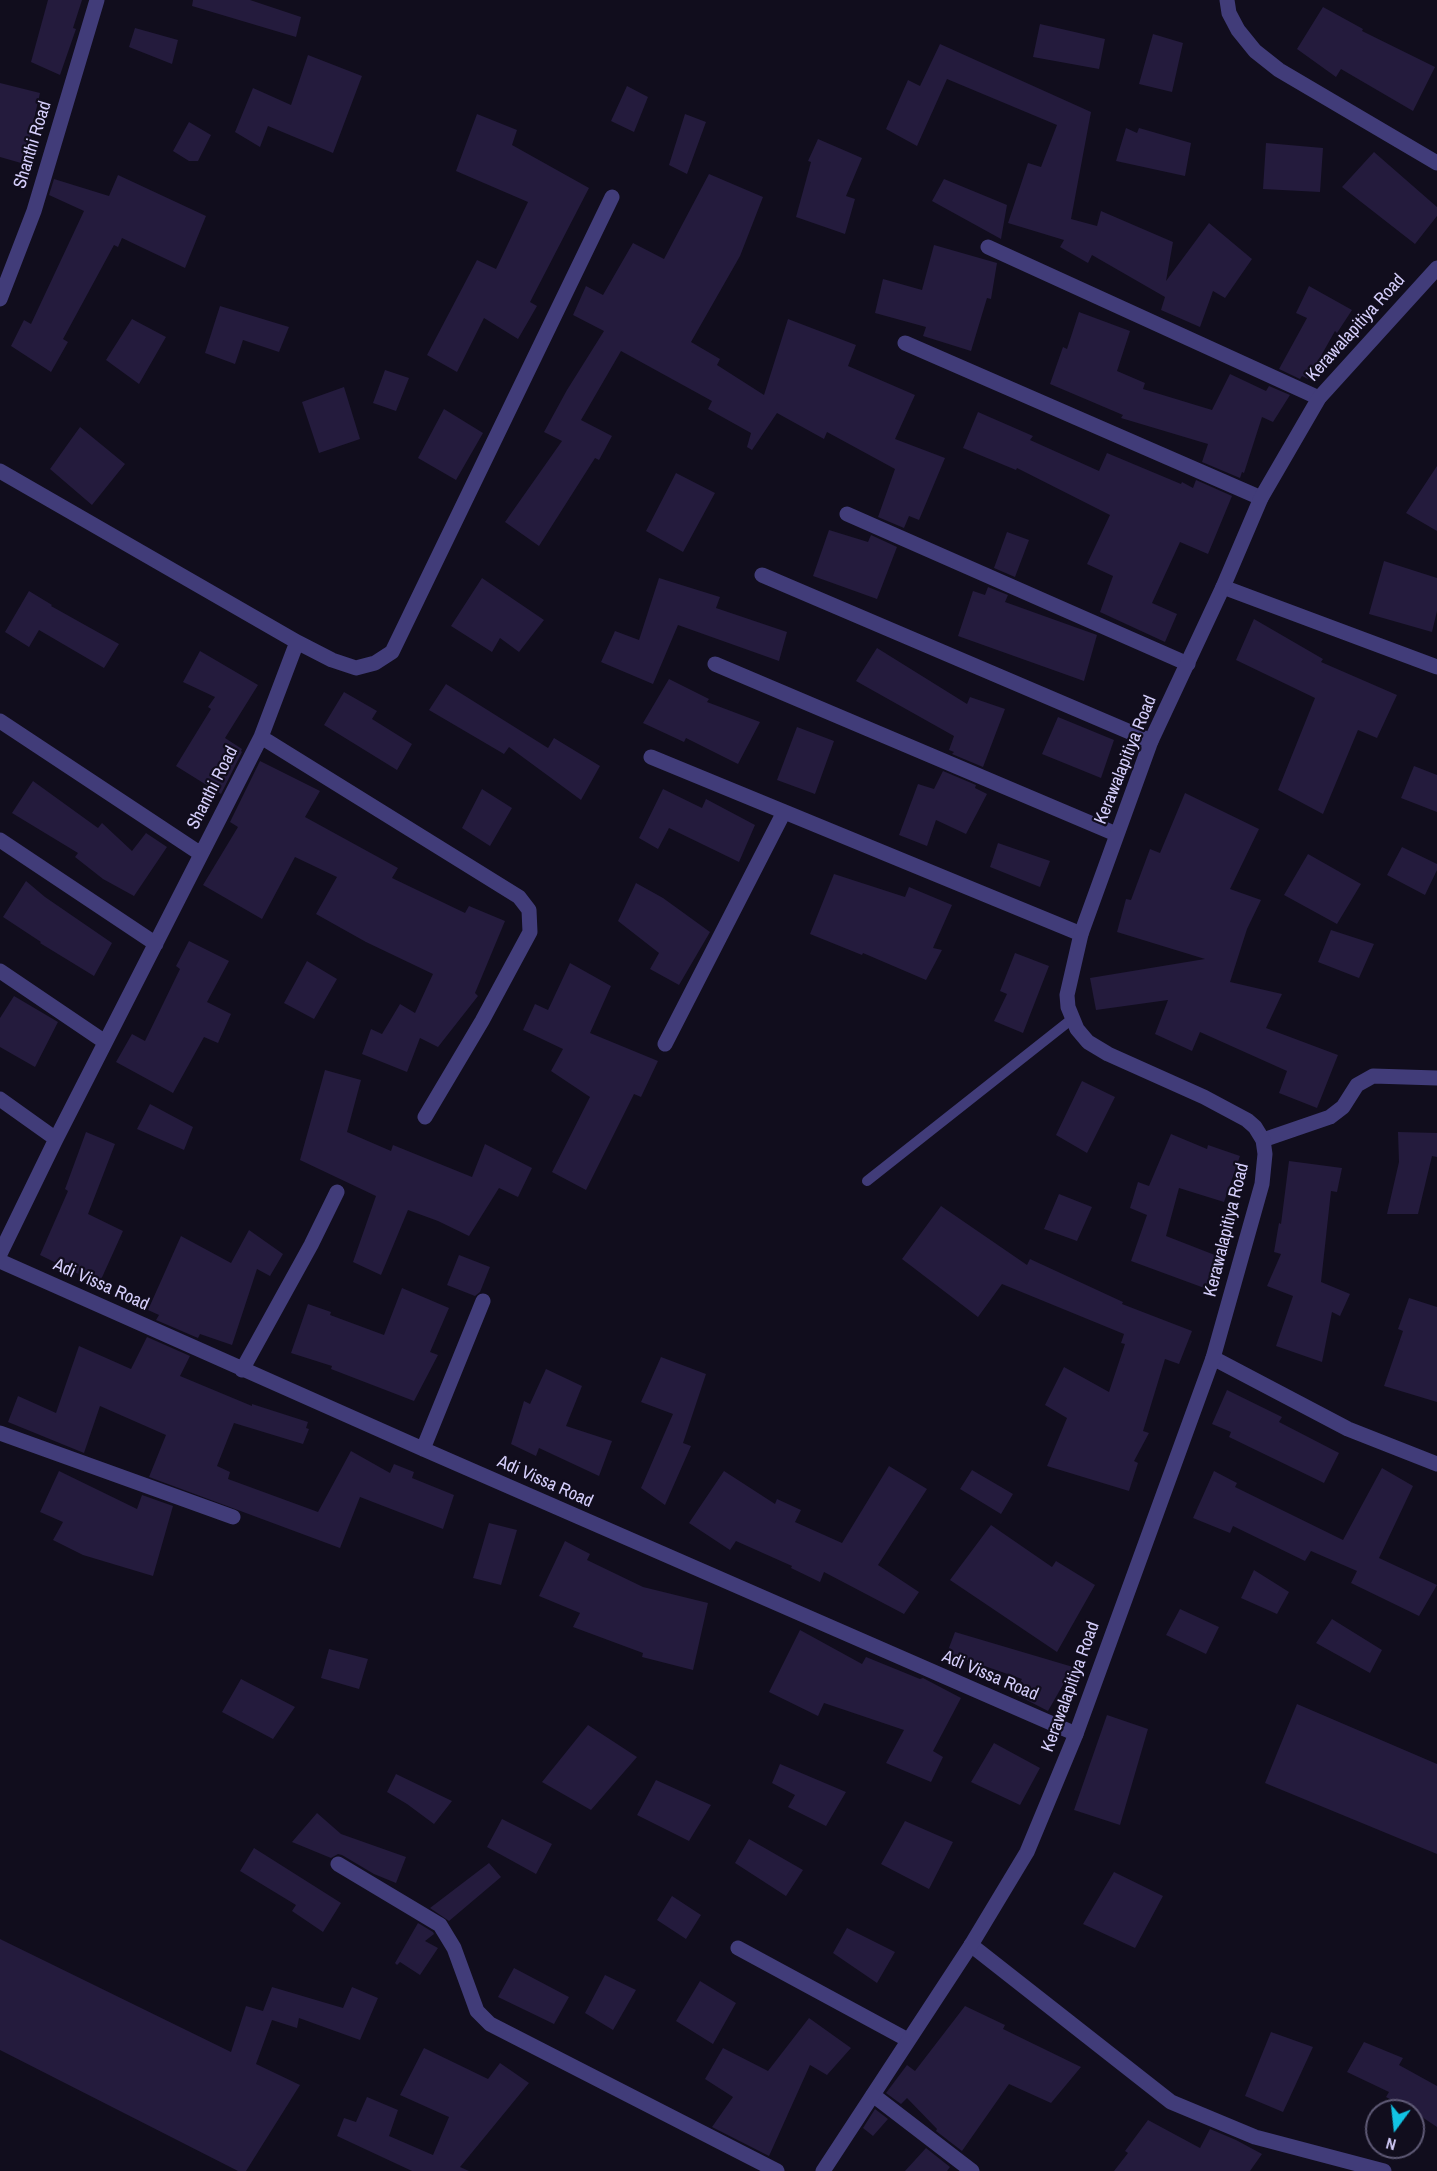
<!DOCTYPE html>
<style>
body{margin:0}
#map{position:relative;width:1437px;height:2171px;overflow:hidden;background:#110d1d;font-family:"Archivo Narrow",sans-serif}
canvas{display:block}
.north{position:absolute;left:1365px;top:2099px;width:60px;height:60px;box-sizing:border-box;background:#110d1d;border:2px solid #5f5a76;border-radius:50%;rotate:195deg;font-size:16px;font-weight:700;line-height:24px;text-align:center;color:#d5cefb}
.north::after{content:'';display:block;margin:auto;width:21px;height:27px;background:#12c3e3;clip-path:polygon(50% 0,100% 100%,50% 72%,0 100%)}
</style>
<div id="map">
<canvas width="1437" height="2171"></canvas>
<div class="north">N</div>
</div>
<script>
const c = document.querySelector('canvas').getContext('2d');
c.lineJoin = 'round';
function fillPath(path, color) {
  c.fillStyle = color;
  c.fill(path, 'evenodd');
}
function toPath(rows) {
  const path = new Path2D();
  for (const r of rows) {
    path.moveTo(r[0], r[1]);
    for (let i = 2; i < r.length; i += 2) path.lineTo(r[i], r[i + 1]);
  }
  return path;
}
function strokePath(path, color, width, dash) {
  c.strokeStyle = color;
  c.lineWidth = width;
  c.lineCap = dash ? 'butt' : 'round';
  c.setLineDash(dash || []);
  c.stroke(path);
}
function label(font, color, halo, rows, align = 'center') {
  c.font = font + ' "Archivo Narrow",sans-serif';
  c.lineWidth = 4.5;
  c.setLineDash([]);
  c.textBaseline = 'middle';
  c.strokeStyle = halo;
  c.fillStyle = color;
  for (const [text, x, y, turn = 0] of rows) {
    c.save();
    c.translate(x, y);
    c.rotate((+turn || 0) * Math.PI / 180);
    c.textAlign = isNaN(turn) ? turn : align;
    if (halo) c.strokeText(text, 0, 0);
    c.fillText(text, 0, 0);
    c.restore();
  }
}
fillPath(toPath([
 [48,0,82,0,73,28,76,29,60,75,31,62],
 [193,0,250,0,301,17,296,37,192,6],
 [1323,7,1363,29,1362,31,1435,67,1413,111,1341,69,1336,77,1297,49],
 [1040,24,1105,39,1099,69,1033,57],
 [135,28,178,40,172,64,129,47],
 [1153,34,1183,43,1172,92,1139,84],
 [940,44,1091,112,1071,219,1097,226,1101,211,1173,242,1166,281,1209,223,1252,259,1225,298,1213,291,1200,327,1161,310,1165,297,1092,255,1088,263,1060,247,1064,240,1008,223,1028,163,1041,167,1057,125,947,79,917,146,886,129,908,80,920,86],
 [308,55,362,76,333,153,268,126,260,147,235,132,253,88,291,105],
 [0,83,40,93,30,137,34,139,28,165,0,157],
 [627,86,648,97,634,132,611,121],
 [477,114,517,130,512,145,589,188,530,302,537,306,518,339,484,318,457,372,427,355,477,260,496,269,528,202,456,171],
 [685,114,706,122,687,174,669,165],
 [189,122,211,135,198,161,189,161,173,151],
 [1126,128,1137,133,1139,128,1191,143,1185,176,1116,161],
 [818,139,862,158,846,196,855,199,845,234,796,217,811,162,808,161],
 [1266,143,1323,148,1320,192,1263,189],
 [1374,152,1437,207,1437,216,1415,244,1342,187],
 [709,174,763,197,740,256,691,342,720,359,717,365,764,395,788,319,856,345,848,366,915,395,895,439,945,458,919,520,909,516,904,528,878,517,895,469,827,432,824,439,777,413,752,450,747,447,751,433,708,409,712,401,621,351,581,420,612,436,599,460,595,458,539,546,505,522,562,441,544,432,567,390,604,331,573,315,586,286,603,295,633,243,664,259],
 [118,175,206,216,185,268,122,238,118,247,114,245,63,339,68,342,51,372,11,346,24,320,31,324,84,211,49,195,54,179,109,196],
 [944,179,1007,205,1001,239,932,201],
 [934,245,997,263,991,299,987,298,971,351,923,336,926,327,875,313,883,279,922,290],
 [1309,286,1352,310,1337,333,1335,331,1308,379,1302,376,1300,379,1279,369,1307,318,1296,313],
 [220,306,289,327,279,352,243,340,235,364,205,353],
 [1079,312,1130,331,1117,371,1145,383,1143,389,1212,410,1230,374,1266,391,1269,386,1290,395,1273,422,1262,417,1244,473,1242,472,1240,478,1202,462,1208,444,1121,418,1123,415,1050,384,1063,347,1067,349],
 [132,319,166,337,139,384,106,360],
 [385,370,409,378,396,411,373,403],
 [344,387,360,439,319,453,302,402],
 [444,409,483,433,456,480,418,458],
 [978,412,1033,436,1030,440,1099,471,1107,453,1181,484,1182,482,1193,488,1196,480,1232,496,1208,554,1180,542,1152,603,1177,614,1165,642,1100,612,1113,576,1087,564,1110,515,1017,468,1016,470,963,448],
 [80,427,125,464,92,505,50,469],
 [1437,466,1437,531,1406,513],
 [676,473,715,493,683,552,646,531],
 [829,530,868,542,871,535,897,547,877,599,813,576],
 [1007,532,1029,540,1015,577,994,568],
 [1384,561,1437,578,1437,611,1432,632,1369,614],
 [482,578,544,620,519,652,500,638,492,652,451,626],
 [659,578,720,597,716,608,787,632,779,661,678,625,653,684,601,662,615,631,639,640],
 [988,587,1008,595,1005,602,1097,635,1084,681,958,636,973,591,985,595],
 [29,591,52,605,51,606,119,644,104,668,39,630,29,647,5,632],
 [1254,619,1323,659,1321,662,1397,695,1377,738,1358,730,1323,814,1278,790,1315,698,1236,660],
 [877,648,967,704,970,697,1005,709,983,767,952,754,954,752,949,750,954,736,856,681],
 [200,651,258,685,225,738,242,749,241,751,242,752,221,794,176,766,211,709,208,707,215,697,183,682],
 [669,679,709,699,707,702,760,722,738,764,686,738,684,742,643,723],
 [446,684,548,748,554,738,600,766,581,800,509,747,504,754,429,710],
 [344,692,377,711,372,719,412,744,397,770,324,725],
 [1058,717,1114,740,1101,778,1042,754],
 [797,727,834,741,815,794,777,780],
 [260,761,320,791,305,817,398,868,392,878,465,913,469,906,505,921,475,993,478,996,438,1047,420,1038,407,1072,362,1054,371,1029,382,1034,400,1004,415,1013,433,974,366,942,316,914,337,877,295,857,262,919,203,885,238,827,230,822],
 [1414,766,1437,775,1437,812,1401,798],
 [943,771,976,785,975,788,987,794,966,834,936,820,927,846,899,835,918,784,934,789],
 [33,781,98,828,102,823,132,851,146,833,167,847,134,896,103,879,75,857,78,853,12,813],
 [482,789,512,808,490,846,462,828],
 [663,789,702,808,706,799,755,825,739,862,669,828,658,849,639,838],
 [1185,793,1259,829,1230,889,1261,900,1247,929,1230,982,1282,994,1266,1028,1338,1055,1317,1108,1279,1093,1287,1071,1200,1032,1192,1051,1155,1034,1168,1000,1096,1010,1090,978,1205,959,1117,932,1126,899,1131,900,1150,849,1160,853],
 [998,843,1050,861,1040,887,990,867],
 [1402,847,1437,864,1437,870,1425,895,1387,875],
 [1308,854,1361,884,1337,924,1284,895],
 [834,874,905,897,909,887,952,905,933,948,942,950,926,980,863,953,862,955,810,934],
 [26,881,45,897,112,943,94,976,40,943,41,942,3,917],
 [636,883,663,898,710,932,679,985,650,969,659,953,618,921],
 [1331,930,1374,944,1359,978,1318,962],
 [189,941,229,961,207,1002,231,1014,218,1043,204,1037,173,1093,116,1062,132,1034,145,1041,180,969,176,966],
 [1015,953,1049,966,1023,1033,994,1021,1007,994,1000,991],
 [307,961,337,979,314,1019,284,1003],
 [570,963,611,986,590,1033,658,1061,641,1097,634,1094,586,1190,552,1172,590,1097,551,1071,563,1049,523,1030,535,1004,548,1010],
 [14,996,58,1022,35,1067,0,1047,0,1018],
 [325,1070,361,1080,347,1132,391,1151,393,1145,472,1177,485,1144,532,1168,518,1197,499,1188,469,1236,438,1221,408,1210,381,1275,353,1262,376,1196,300,1160],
 [1082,1081,1115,1097,1087,1153,1056,1135],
 [150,1104,193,1127,184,1150,137,1129],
 [86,1132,115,1144,88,1214,123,1231,99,1284,40,1255,68,1191,65,1189],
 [1398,1132,1437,1133,1437,1157,1432,1156,1418,1214,1387,1214,1399,1162],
 [1171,1134,1207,1149,1208,1145,1240,1156,1224,1202,1179,1188,1166,1236,1225,1259,1207,1289,1131,1261,1147,1215,1130,1208,1138,1182,1149,1186],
 [1289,1161,1342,1168,1337,1192,1331,1191,1321,1282,1350,1294,1340,1316,1332,1312,1322,1362,1276,1346,1293,1296,1267,1286,1281,1254,1274,1252,1279,1223,1281,1224],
 [1059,1194,1092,1207,1077,1241,1044,1229],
 [941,1206,1027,1265,1030,1259,1123,1302,1122,1304,1192,1331,1179,1364,1165,1359,1143,1431,1149,1433,1134,1461,1138,1463,1129,1491,1047,1466,1067,1418,1045,1405,1064,1367,1109,1392,1125,1344,1121,1343,1124,1334,1002,1284,978,1317,902,1259],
 [249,1230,283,1254,270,1276,257,1269,232,1345,200,1334,198,1338,156,1320,159,1315,148,1310,181,1236,231,1263],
 [459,1255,490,1267,480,1292,475,1296,447,1285],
 [402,1288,449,1308,430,1352,438,1355,414,1401,331,1369,332,1366,291,1353,308,1304,331,1312,330,1315,384,1335],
 [1409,1298,1437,1307,1437,1402,1384,1386,1403,1331,1398,1329],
 [147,1337,190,1356,180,1376,252,1406,252,1404,308,1422,306,1428,309,1429,303,1444,234,1423,217,1466,230,1472,228,1479,318,1512,351,1451,390,1473,394,1464,414,1472,412,1478,454,1495,443,1529,360,1497,340,1548,149,1477,166,1435,100,1406,84,1453,8,1422,18,1396,56,1413,79,1346,131,1369],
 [661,1357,706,1374,683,1443,691,1446,665,1505,641,1488,673,1414,641,1402],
 [546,1369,582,1386,566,1426,612,1441,599,1476,539,1448,536,1456,511,1444,524,1401,530,1404],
 [1227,1390,1282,1417,1279,1422,1339,1453,1324,1483,1229,1437,1231,1432,1212,1424],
 [889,1466,927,1489,878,1565,919,1592,904,1614,824,1572,820,1582,791,1568,792,1566,736,1541,730,1550,689,1523,724,1471,775,1504,777,1499,801,1510,795,1522,842,1543],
 [1382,1468,1413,1486,1379,1558,1437,1585,1419,1616,1351,1583,1357,1571,1311,1551,1305,1561,1233,1526,1230,1533,1193,1518,1214,1471,1237,1483,1235,1487,1343,1540],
 [972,1470,1013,1494,1001,1514,960,1489],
 [59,1471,137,1509,142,1495,173,1506,153,1576,83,1555,53,1540,63,1522,40,1512],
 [489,1523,517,1530,501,1585,473,1578],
 [991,1525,1052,1567,1056,1561,1095,1585,1057,1652,950,1580],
 [565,1541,590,1554,587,1560,643,1587,708,1603,693,1670,642,1657,643,1653,573,1627,580,1613,539,1596],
 [1254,1570,1289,1592,1277,1614,1241,1598],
 [1180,1609,1219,1627,1206,1654,1166,1635],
 [1332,1619,1382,1650,1370,1673,1316,1643],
 [800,1630,862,1664,866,1657,920,1679,923,1678,961,1698,933,1751,943,1757,931,1782,886,1763,904,1730,824,1703,818,1716,769,1692],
 [955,1632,1073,1667,1048,1711,1013,1693,1022,1679,947,1653],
 [329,1649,368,1659,359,1689,321,1678],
 [241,1679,295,1707,273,1739,222,1712],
 [1297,1704,1437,1764,1437,1854,1265,1783],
 [1107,1715,1148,1729,1120,1825,1074,1810],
 [588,1725,637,1757,591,1810,542,1782],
 [994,1743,1040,1768,1020,1805,971,1782],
 [780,1764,846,1792,826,1826,788,1807,795,1795,772,1783],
 [396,1774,452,1801,434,1824,407,1804,387,1792],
 [656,1780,711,1805,689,1841,637,1815],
 [317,1813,341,1834,406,1857,396,1883,374,1874,342,1855,338,1854,331,1858,292,1842],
 [502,1819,552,1844,536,1874,487,1847],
 [905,1821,953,1842,929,1889,881,1864],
 [749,1839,803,1870,786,1896,735,1863],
 [254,1848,341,1903,323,1932,292,1911,296,1905,240,1871],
 [489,1863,501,1877,449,1921,430,1908],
 [1114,1872,1163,1896,1135,1948,1083,1924],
 [672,1896,701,1915,686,1939,657,1920],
 [418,1923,433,1932,434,1934,425,1941,438,1948,420,1975,400,1962,397,1965,395,1963],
 [847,1928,895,1952,877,1983,833,1953],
 [0,1939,231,2052,246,2006,263,2011,272,1987,343,2008,352,1987,378,1998,360,2040,299,2018,297,2028,272,2020,256,2064,300,2085,246,2171,238,2171,0,2050],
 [514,1968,569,1997,554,2024,498,1997],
 [605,1975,636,1990,613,2030,585,2013],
 [700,1981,736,2003,713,2044,676,2021],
 [965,2006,1005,2025,1003,2029,1081,2067,1051,2103,1009,2084,962,2151,936,2131,937,2129,907,2098,901,2104,886,2093,907,2065,915,2071],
 [809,2018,851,2048,827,2075,810,2065,769,2156,712,2127,733,2097,705,2079,723,2048,768,2071],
 [1271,2032,1313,2047,1283,2112,1245,2096],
 [1364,2042,1403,2058,1399,2065,1437,2086,1437,2127,1413,2111,1386,2097,1389,2092,1347,2072],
 [424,2048,488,2079,500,2063,529,2083,460,2167,469,2171,412,2171,337,2136,344,2118,356,2122,367,2097,398,2110,389,2136,433,2155,449,2117,400,2095],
 [875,2109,888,2119,873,2136,863,2128],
 [1148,2120,1200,2148,1210,2129,1236,2140,1262,2154,1250,2171,1114,2171,1128,2153,1125,2151],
 [926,2148,950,2167,947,2171,905,2171]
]), '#241b3d');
strokePath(toPath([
 [867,1181,1072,1019]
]), '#413c79', 10);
strokePath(toPath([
 [988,247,1319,398],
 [0,299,34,211,97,0],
 [905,343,1261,498],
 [0,471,297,642,261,737,56,1139,0,1254],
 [847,514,1188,664],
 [762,575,1151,741],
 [1223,587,1437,667],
 [297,642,332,660,356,668,375,663,392,652,612,197],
 [715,664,1116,834],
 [0,721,201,854],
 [261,737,519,897,529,910,530,932,482,1021,425,1117],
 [651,757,1081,934],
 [0,840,156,944],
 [0,971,105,1042],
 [665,1044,784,812],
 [0,1099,56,1139],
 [1263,1140,1330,1117,1343,1107,1357,1085,1373,1076,1437,1078],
 [0,1261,423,1449,1076,1734],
 [1213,1358,1348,1429,1437,1464],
 [242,1370,311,1245,337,1192],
 [0,1433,233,1517],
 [423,1449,483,1301],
 [338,1864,440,1925,454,1948,477,2011,490,2024,777,2171],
 [971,1945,1171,2102,1255,2137,1384,2171],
 [738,1948,908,2040],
 [873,2095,972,2171]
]), '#413c79', 15);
strokePath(toPath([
 [1227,0,1229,13,1238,30,1255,51,1279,70,1437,163],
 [823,2171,971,1945,1027,1852,1076,1734,1213,1358,1262,1184,1265,1154,1263,1140,1255,1127,1247,1120,1204,1097,1108,1054,1088,1042,1077,1029,1068,1007,1067,995,1081,934,1151,741,1223,587,1261,498,1319,398,1437,268]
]), '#413c79', 15);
label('18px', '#d5cefb', '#110d1d', [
 ["Shanthi Road",33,145,-73],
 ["Kerawalapitiya Road",1356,328,-48],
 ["Kerawalapitiya Road",1126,760,-68],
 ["Shanthi Road",213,788,-63],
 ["Kerawalapitiya Road",1227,1230,-76],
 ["Adi Vissa Road",101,1285,24],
 ["Adi Vissa Road",545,1482,24],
 ["Adi Vissa Road",990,1676,23],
 ["Kerawalapitiya Road",1071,1687,-70]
]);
</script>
